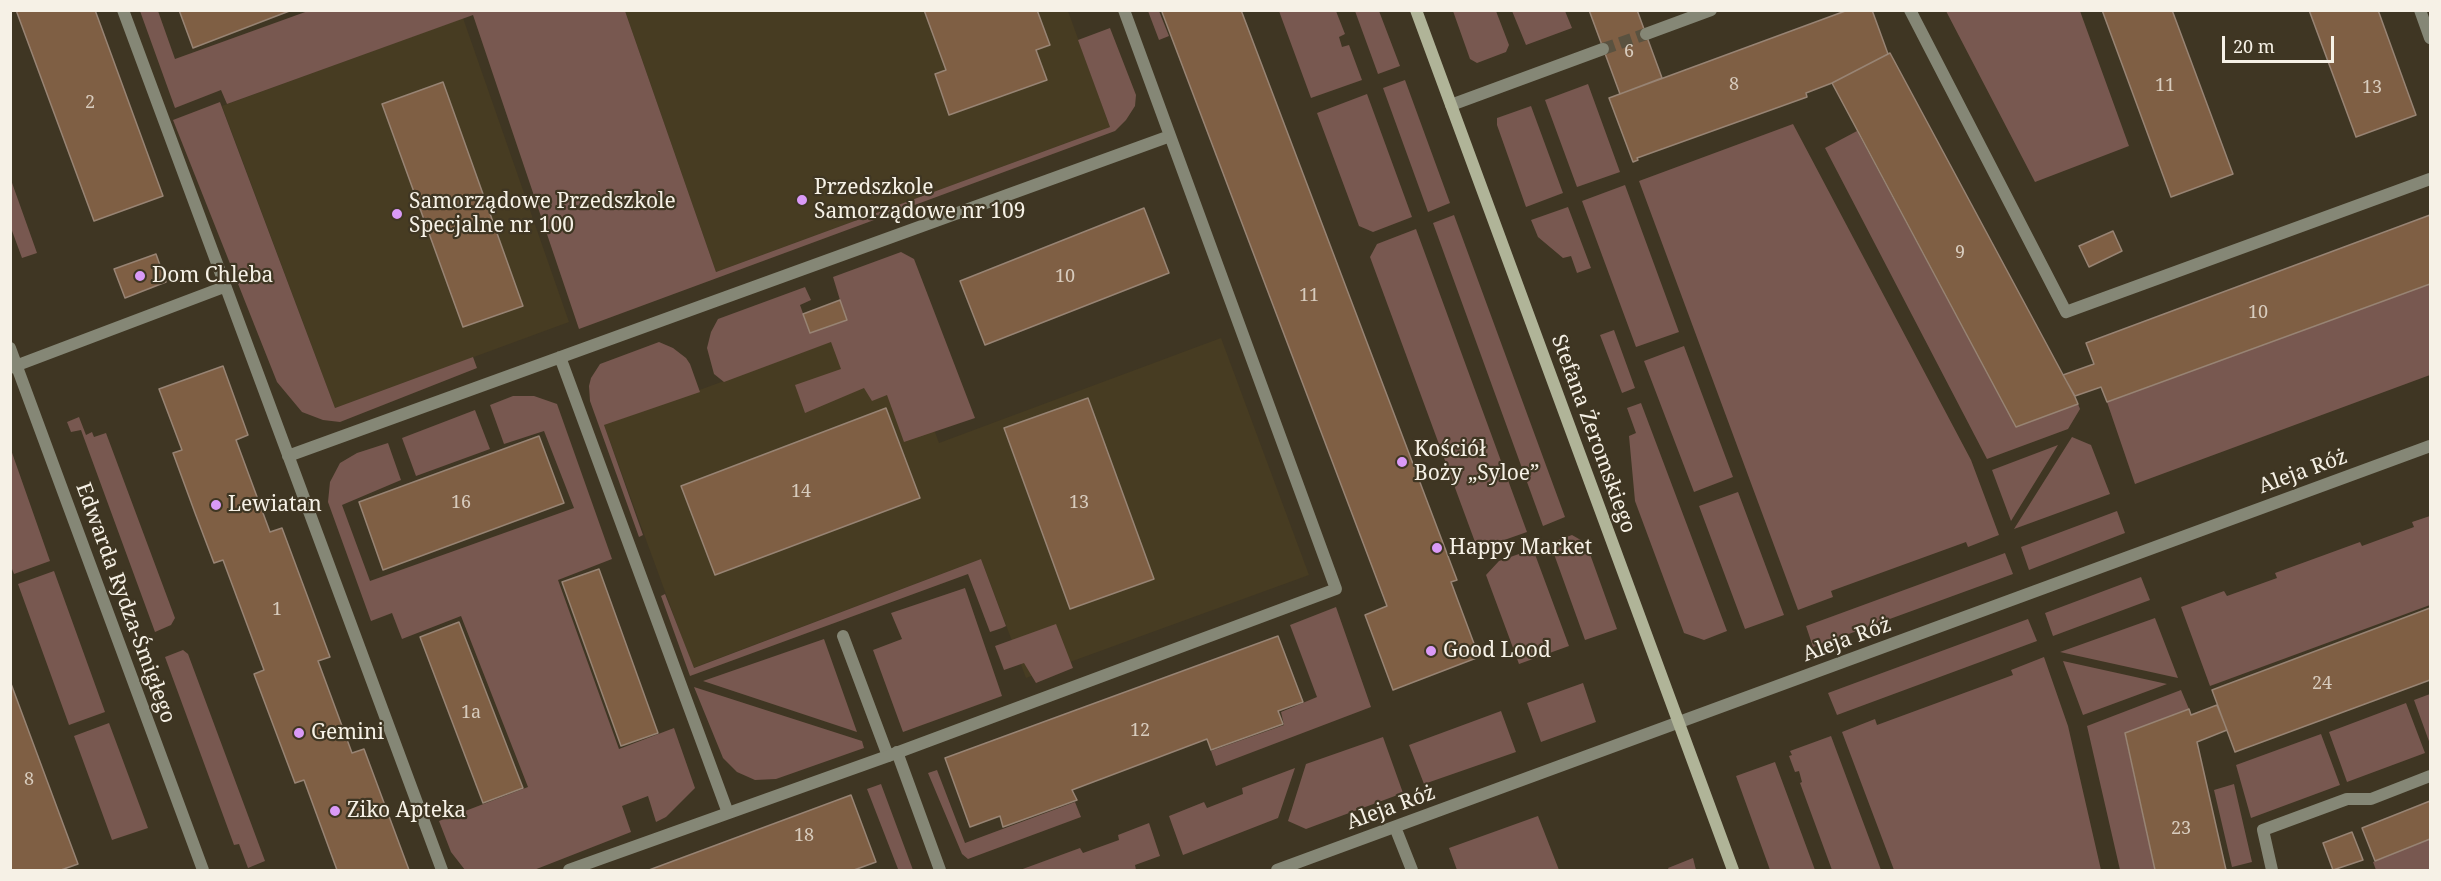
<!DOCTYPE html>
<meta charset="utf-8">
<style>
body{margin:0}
#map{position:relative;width:2441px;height:881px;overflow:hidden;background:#3f3623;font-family:"Noto Serif",serif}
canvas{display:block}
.frame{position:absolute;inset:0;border:12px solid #f6f1e6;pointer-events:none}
.scale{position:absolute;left:2222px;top:36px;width:112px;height:27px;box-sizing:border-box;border:3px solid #f6f1e6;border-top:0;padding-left:8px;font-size:18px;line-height:21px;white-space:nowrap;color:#f6f1e6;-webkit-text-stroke:4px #3f3623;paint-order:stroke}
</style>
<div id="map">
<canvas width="2441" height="881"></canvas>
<div class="frame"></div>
<div class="scale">20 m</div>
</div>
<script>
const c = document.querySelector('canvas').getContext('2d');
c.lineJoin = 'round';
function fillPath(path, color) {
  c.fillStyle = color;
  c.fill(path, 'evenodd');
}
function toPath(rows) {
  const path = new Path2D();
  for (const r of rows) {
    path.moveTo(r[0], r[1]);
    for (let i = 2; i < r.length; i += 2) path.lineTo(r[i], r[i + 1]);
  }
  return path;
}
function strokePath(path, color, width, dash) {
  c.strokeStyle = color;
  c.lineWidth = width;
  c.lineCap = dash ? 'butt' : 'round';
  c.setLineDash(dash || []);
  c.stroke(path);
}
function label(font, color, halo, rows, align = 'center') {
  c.font = font + ' "Noto Serif",serif';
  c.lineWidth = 4.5;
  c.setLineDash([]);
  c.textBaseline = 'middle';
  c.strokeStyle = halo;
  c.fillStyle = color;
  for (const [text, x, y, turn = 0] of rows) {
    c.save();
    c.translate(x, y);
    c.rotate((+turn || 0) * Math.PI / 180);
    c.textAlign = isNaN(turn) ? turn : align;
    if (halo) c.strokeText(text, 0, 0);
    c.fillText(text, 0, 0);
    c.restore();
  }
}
fillPath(toPath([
 [625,11,1068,11,1110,127,716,272],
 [463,18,569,322,335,408,222,106],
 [893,319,939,443,1221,338,1309,575,1026,678,981,559,693,668,604,425]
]), '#473c22');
fillPath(toPath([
 [140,11,158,11,175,59,308,11,625,11,716,272,1110,127,1078,40,1110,28,1136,95,1135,106,1126,120,1115,131,579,329,473,15,227,104,221,90,175,108],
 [1148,11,1159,11,1169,36,1159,40],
 [1279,11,1336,11,1345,34,1339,37,1342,47,1349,45,1362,80,1311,98],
 [1355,11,1379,11,1400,66,1378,74],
 [1453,11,1496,11,1509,45,1506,52,1477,63,1470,59],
 [1512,11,1565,11,1572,28,1526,45],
 [1946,11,2080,11,2129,146,2035,182],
 [1405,80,1450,203,1428,212,1383,88],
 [1588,84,1620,172,1577,187,1545,100],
 [1367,94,1412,217,1373,232,1359,226,1317,113],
 [220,102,335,408,473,357,477,368,340,422,323,420,302,412,277,382,173,120],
 [1531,106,1563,193,1526,207,1497,125,1497,118],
 [1793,124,1971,460,1999,535,1968,547,1966,542,1831,591,1833,597,1798,610,1639,181],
 [1857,131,2016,427,2078,404,2080,409,2068,429,1987,459,1825,148],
 [11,180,37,253,22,258,11,228],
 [1625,185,1679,332,1636,347,1582,201],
 [1568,207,1591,268,1577,273,1571,256,1563,258,1538,237,1531,220],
 [1454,215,1565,517,1543,526,1433,223],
 [1416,229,1527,532,1493,544,1475,542,1370,257,1377,244],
 [901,252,914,259,975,418,904,442,887,395,872,401,864,388,805,413,795,385,841,369,831,342,724,382,714,374,707,348,711,332,718,319,805,287,811,300,800,305,810,333,840,300,833,277],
 [2430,284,2430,375,2135,484,2107,402],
 [1614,330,1635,388,1622,393,1600,335],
 [659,342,673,348,686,358,690,364,700,392,604,425,643,535,639,537,590,401,589,386,591,378,600,364],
 [1684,346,1733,477,1694,492,1644,361],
 [513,396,534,396,557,404,612,559,558,580,619,749,674,728,695,788,666,817,656,822,648,796,622,806,631,832,534,870,465,870,451,852,439,821,528,787,461,616,402,639,392,613,371,621,328,502,330,482,340,463,357,453,388,443,401,480,342,505,370,581,574,508,544,431,504,444,490,405],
 [1641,403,1727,631,1704,640,1684,633,1635,501,1629,436,1636,433,1627,408],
 [475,410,490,449,416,476,402,438],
 [79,417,86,435,92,432,94,437,106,433,175,618,171,625,155,632,81,430,71,432,67,422],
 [2072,437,2091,445,2110,494,2014,529],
 [2058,445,2011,521,1992,470],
 [10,447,50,561,14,574,10,564],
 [1738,492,1784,615,1745,629,1699,506],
 [2117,511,2125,533,2029,570,2021,547],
 [2430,516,2430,605,2210,686,2181,607,2224,591,2227,596,2277,578,2275,573,2360,542,2362,546,2414,527,2412,522],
 [1572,535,1586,543,1617,629,1585,640,1550,543],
 [1533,549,1569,646,1519,664,1486,575,1499,561],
 [2005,553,2013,574,1813,647,1806,626],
 [981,559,1006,626,1002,628,990,632,968,574,690,676,661,596,665,594,694,668],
 [54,571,105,712,69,725,18,584],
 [2141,577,2150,600,2053,636,2045,613],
 [965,588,1002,696,903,732,873,650,902,639,891,613],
 [1336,607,1371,707,1216,766,1211,751,1284,725,1281,712,1317,697,1290,625],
 [2155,618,2178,678,2060,652],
 [2028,619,2037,641,1837,715,1828,693],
 [1056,624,1073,668,1036,683,1024,663,1004,670,995,646],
 [824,639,857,732,703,681],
 [183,650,188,654,265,861,248,868,239,844,234,845,165,657],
 [2044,657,2068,726,2101,870,1894,870,1842,732,1875,719,1877,725,2013,675,2011,670],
 [2063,661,2167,684,2083,715],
 [1583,683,1596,722,1541,742,1527,703],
 [694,687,862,741,864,748,776,779,755,780,737,772,723,758],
 [2181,690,2189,709,2125,734,2155,870,2120,870,2087,726],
 [2430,694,2430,744,2414,700],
 [2406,703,2425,753,2347,782,2329,732],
 [1501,711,1516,752,1424,784,1409,745],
 [109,723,148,828,112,840,74,736],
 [2321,734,2340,785,2251,818,2236,765],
 [1831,736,1881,870,1832,870,1800,783,1802,782,1799,771,1795,772,1789,756,1792,755,1790,751],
 [1383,737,1403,793,1306,829,1288,821,1306,764],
 [1775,762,1815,870,1770,870,1736,776],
 [1295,768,1278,818,1183,855,1169,816,1204,802,1207,808,1243,794,1242,788],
 [937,770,965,843,1075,802,1081,817,968,859,962,854,928,773],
 [881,784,913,870,896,870,898,869,867,789],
 [2234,784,2252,862,2232,867,2214,790],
 [1538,816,1559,870,1457,870,1449,848],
 [1149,823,1160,856,1135,865,1136,870,1020,870,1080,848,1083,853,1119,840,1118,835],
 [2430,839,2430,870,2376,870,2373,862],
 [1693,858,1696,870,1669,870,1668,868]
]), '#785850');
const building = toPath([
 [16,10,95,10,163,196,94,221,16,10],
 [179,10,292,10,193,48,179,10],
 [924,10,1037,10,1050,45,1036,50,1047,80,949,115,935,74,946,70,924,10],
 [1165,10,1241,10,1457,580,1451,582,1479,657,1393,690,1365,615,1387,606,1162,12,1165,10],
 [1589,10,1637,10,1662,78,1620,94,1589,10],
 [1848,10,1872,10,1888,54,1832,83,1806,93,1807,97,1637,158,1638,160,1633,162,1609,98,1848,10],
 [2102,10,2172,10,2233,174,2171,197,2102,10],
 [2309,10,2378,10,2416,115,2356,137,2309,10],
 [1890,53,2075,397,2078,404,2016,427,1832,83,1890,53],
 [443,82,523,306,463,327,382,104,443,82],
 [1144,208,1169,273,985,345,960,281,1144,208],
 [2430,215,2430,284,2107,402,2101,387,2075,396,2063,375,2094,364,2086,343,2430,215],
 [2113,231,2122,251,2089,267,2079,246,2113,231],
 [156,254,166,282,125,298,114,269,156,254],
 [840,300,847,320,810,333,803,314,840,300],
 [223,366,248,435,236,440,270,532,282,528,330,657,318,661,352,753,364,749,409,870,337,870,304,780,295,783,254,674,264,670,223,560,214,563,195,513,173,453,182,450,159,389,223,366],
 [1088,398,1154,579,1070,609,1004,428,1088,398],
 [886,408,920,498,715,575,681,486,886,408],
 [539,436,564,503,383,570,359,502,539,436],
 [599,569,658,733,621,746,562,582,599,569],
 [2430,608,2430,680,2235,752,2212,690,2430,608],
 [459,622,523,788,483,803,420,637,459,622],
 [1278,636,1303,702,1278,711,1283,724,1211,750,1207,739,1072,790,1077,800,1003,827,1000,816,970,827,945,758,1278,636],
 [10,681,78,864,61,870,10,870,10,681],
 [2217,705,2227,730,2197,742,2226,870,2155,870,2125,733,2189,709,2191,715,2217,705],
 [851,795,876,862,854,870,649,870,851,795],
 [2430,801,2430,839,2375,861,2362,828,2430,801],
 [2352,832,2363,860,2333,870,2323,843,2352,832]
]);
fillPath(building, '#7f5f44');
strokePath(building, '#988474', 1.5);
strokePath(toPath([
 [1603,49,1646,34]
]), '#5a5240', 12, [12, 6]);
strokePath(toPath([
 [843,636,888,756]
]), '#858776', 12);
strokePath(toPath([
 [123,10,442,870],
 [1910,10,2066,312,2430,179],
 [2420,10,2430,38],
 [1646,34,1711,10],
 [1451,105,1603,49],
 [10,348,203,870],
 [560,357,728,813],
 [10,368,224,287],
 [288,456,1170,136],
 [897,752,940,870],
 [1395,827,1412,870],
 [569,870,888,756,1336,589,1124,10],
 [1277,870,2430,446],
 [2272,870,2263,830,2347,799,2371,799,2430,776]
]), '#858776', 12);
strokePath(toPath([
 [1416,10,1733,870]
]), '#b0b498', 12);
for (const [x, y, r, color] of [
 [802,200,6,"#da9af7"],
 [397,214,6,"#da9af7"],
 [140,276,6,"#da9af7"],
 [1402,462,6,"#da9af7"],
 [216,505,6,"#da9af7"],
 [1437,548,6,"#da9af7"],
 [1431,651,6,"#da9af7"],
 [299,733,6,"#da9af7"],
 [335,811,6,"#da9af7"]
]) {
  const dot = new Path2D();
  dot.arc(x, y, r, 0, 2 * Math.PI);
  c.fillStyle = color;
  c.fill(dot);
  strokePath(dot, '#3f3623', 2);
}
label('18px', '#d8ccbe', null, [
 ["6",1629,52],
 ["8",1734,85],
 ["11",2165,86],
 ["13",2372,88],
 ["2",90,103],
 ["9",1960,253],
 ["10",1065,277],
 ["11",1309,296],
 ["10",2258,313],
 ["14",801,492],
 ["16",461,503],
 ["13",1079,503],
 ["1",277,610],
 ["24",2322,684],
 ["1a",471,713],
 ["12",1140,731],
 ["8",29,780],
 ["23",2181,829],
 ["18",804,836]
]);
label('21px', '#f6f1e6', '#3f3623', [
 ["Przedszkole",814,188],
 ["Samorządowe nr 109",814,212],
 ["Samorządowe Przedszkole",409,202],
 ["Specjalne nr 100",409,226],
 ["Dom Chleba",152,276],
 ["Kościół",1414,450],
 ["Boży „Syloe”",1414,474],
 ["Lewiatan",228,505],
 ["Happy Market",1449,548],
 ["Good Lood",1443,651],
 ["Gemini",311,733],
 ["Ziko Apteka",347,811]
], 'left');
label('21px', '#f6f1e6', '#3f3623', [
 ["Stefana Żeromskiego",1593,434,70],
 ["Aleja Róż",2303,472,-20],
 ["Edwarda Rydza-Śmigłego",125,603,70],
 ["Aleja Róż",1847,640,-20],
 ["Aleja Róż",1391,808,-20]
]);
</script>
